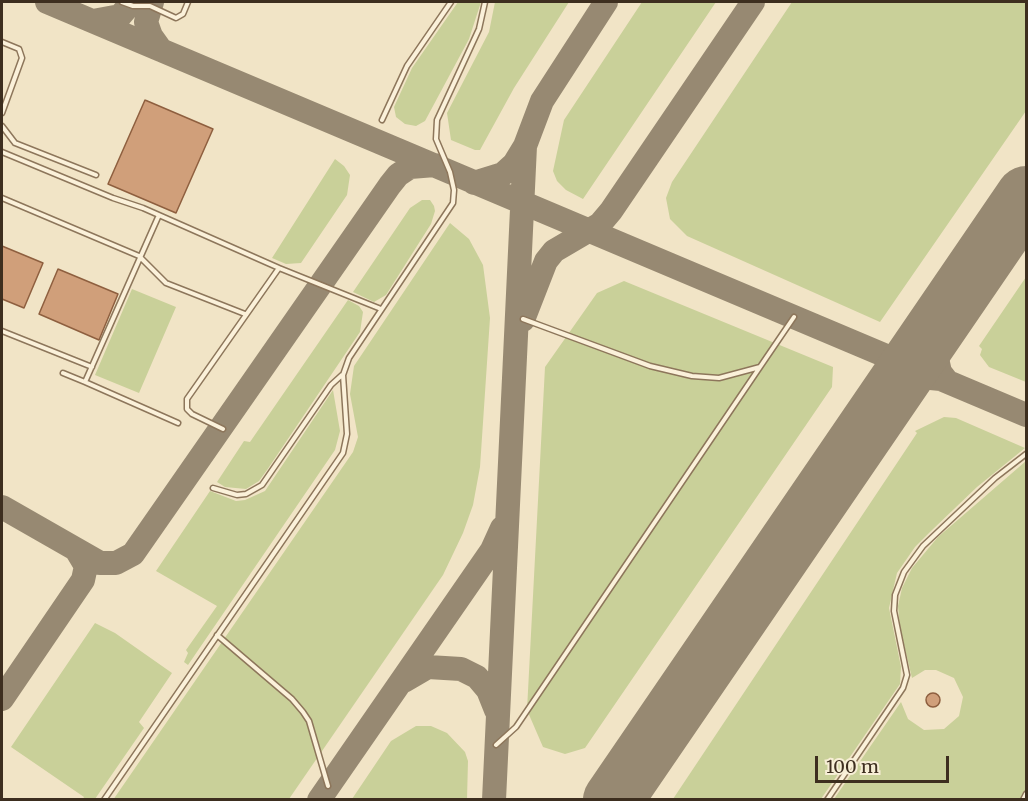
<!DOCTYPE html>
<style>
body{margin:0}
#map{position:relative;width:1028px;height:801px;overflow:hidden;background:#f1e4c6;font-family:Merriweather,serif}
canvas{display:block}
.frame{position:absolute;inset:0;border:3px solid #3d2e1f;pointer-events:none}
.scale{position:absolute;left:815px;top:756px;width:134px;height:27px;box-sizing:border-box;border:3px solid #3d2e1f;border-top:0;padding-left:8px;font-size:18px;line-height:21px;white-space:nowrap;color:#3d2e1f;-webkit-text-stroke:4px #f7eed6;paint-order:stroke}
</style>
<div id="map">
<canvas width="1028" height="801"></canvas>
<div class="frame"></div>
<div class="scale">100 m</div>
</div>
<script>
const c = document.querySelector('canvas').getContext('2d');
c.lineJoin = 'round';
function fillPath(path, color) {
  c.fillStyle = color;
  c.fill(path, 'evenodd');
}
function toPath(rows) {
  const path = new Path2D();
  for (const r of rows) {
    if (r.length === 3) {
      path.moveTo(r[0] + r[2], r[1]);
      path.arc(r[0], r[1], r[2], 0, 2 * Math.PI);
      continue;
    }
    path.moveTo(r[0], r[1]);
    for (let i = 2; i < r.length; i += 2) path.lineTo(r[i], r[i + 1]);
  }
  return path;
}
function strokePath(path, color, width, dash) {
  c.strokeStyle = color;
  c.lineWidth = width;
  c.lineCap = dash ? 'butt' : 'round';
  c.setLineDash(dash || []);
  c.stroke(path);
}
fillPath(toPath([
 [458,2,481,2,469,39,425,121,416,126,405,124,396,117,394,107,412,68],
 [495,2,569,2,514,88,480,150,475,150,451,140,447,113,489,32],
 [642,2,716,2,583,199,566,190,557,181,553,171,564,120],
 [792,2,1026,2,1026,111,880,322,687,236,670,219,666,198,672,182],
 [335,159,344,166,350,175,347,195,301,263,286,264,272,258],
 [422,200,430,200,434,206,435,211,431,224,386,295,374,302,353,292,410,208],
 [450,223,469,239,483,265,490,318,480,467,473,505,463,533,443,575,289,799,113,800,353,452,358,437,350,394,354,366],
 [1026,277,1026,382,989,367,980,355,982,349,979,346],
 [624,281,833,367,832,387,585,748,565,754,543,747,527,710,545,367,597,293],
 [132,289,176,307,139,393,95,375],
 [348,300,359,306,363,312,360,332,267,470,259,481,246,489,225,487,217,482,244,441,250,442],
 [333,390,340,431,335,450,188,665,184,662,188,653,186,650,217,606,156,571,210,491,236,501,245,500,265,491],
 [944,417,956,418,1025,448,977,487,931,531,915,547,897,573,889,608,901,667,900,684,821,799,673,799,917,433,915,431],
 [1026,461,1026,790,1019,800,834,799,901,702,908,719,924,730,944,729,959,716,963,697,954,678,936,670,925,670,912,678,900,628,898,606,902,588,912,568,938,537],
 [95,623,115,633,172,673,139,722,144,728,95,799,83,799,84,797,11,747],
 [416,726,431,726,447,733,465,752,468,761,467,799,352,799,391,741]
]), '#c9d099');
strokePath(toPath([
 [47,2,1026,415],
 [152,2,146,22,151,36,161,50],
 [93,21,120,16,132,2],
 [474,183,503,174,514,164,525,146],
 [523,320,546,261,554,251,600,224,611,211,753,2],
 [941,321,936,354,940,372,947,381],
 [891,394,920,377,941,379],
 [2,507,100,563,116,563,133,554,390,185,398,175,410,167,435,165],
 [404,681,428,667,461,669,477,677,488,690,496,710],
 [2,699,83,580,86,566,77,551],
 [319,800,492,550,502,528],
 [494,800,525,146,542,101,606,2]
]), '#978972', 24);
strokePath(toPath([
 [613,800,1026,196]
]), '#978972', 60);
const building = toPath([
 [145,100,213,129,176,213,108,184,145,100],
 [2,246,43,263,24,308,2,299,2,246],
 [58,269,118,294,99,340,39,314,58,269],
 [933,700,7]
]);
fillPath(building, '#d09f7a');
strokePath(building, '#8e5f3f', 1.5);
const service = toPath([
 [122,2,133,6,150,6,176,18,183,14,188,2],
 [2,42,19,49,22,58,2,113],
 [382,120,407,66,451,2],
 [2,126,15,143,96,175],
 [2,152,113,198,143,208,279,268],
 [2,198,139,256,166,283,245,314],
 [159,215,85,382,178,423],
 [523,319,650,366,692,376,719,378,760,367,794,317],
 [2,331,92,367],
 [63,373,85,382],
 [223,429,192,414,187,409,187,399,279,268,381,309],
 [213,488,237,495,246,494,262,485,331,385,342,375],
 [217,635,292,699,303,712,309,721,328,786],
 [496,745,516,727,760,367],
 [104,800,343,453,347,434,343,375,349,358,453,203,454,190,450,172,436,139,437,120,479,29,485,2],
 [827,800,903,688,907,675,894,611,895,595,904,572,923,546,995,478,1026,454],
 [1023,800,1026,794]
]);
strokePath(service, '#8d765b', 7);
strokePath(service, '#fbf1da', 4);
</script>
